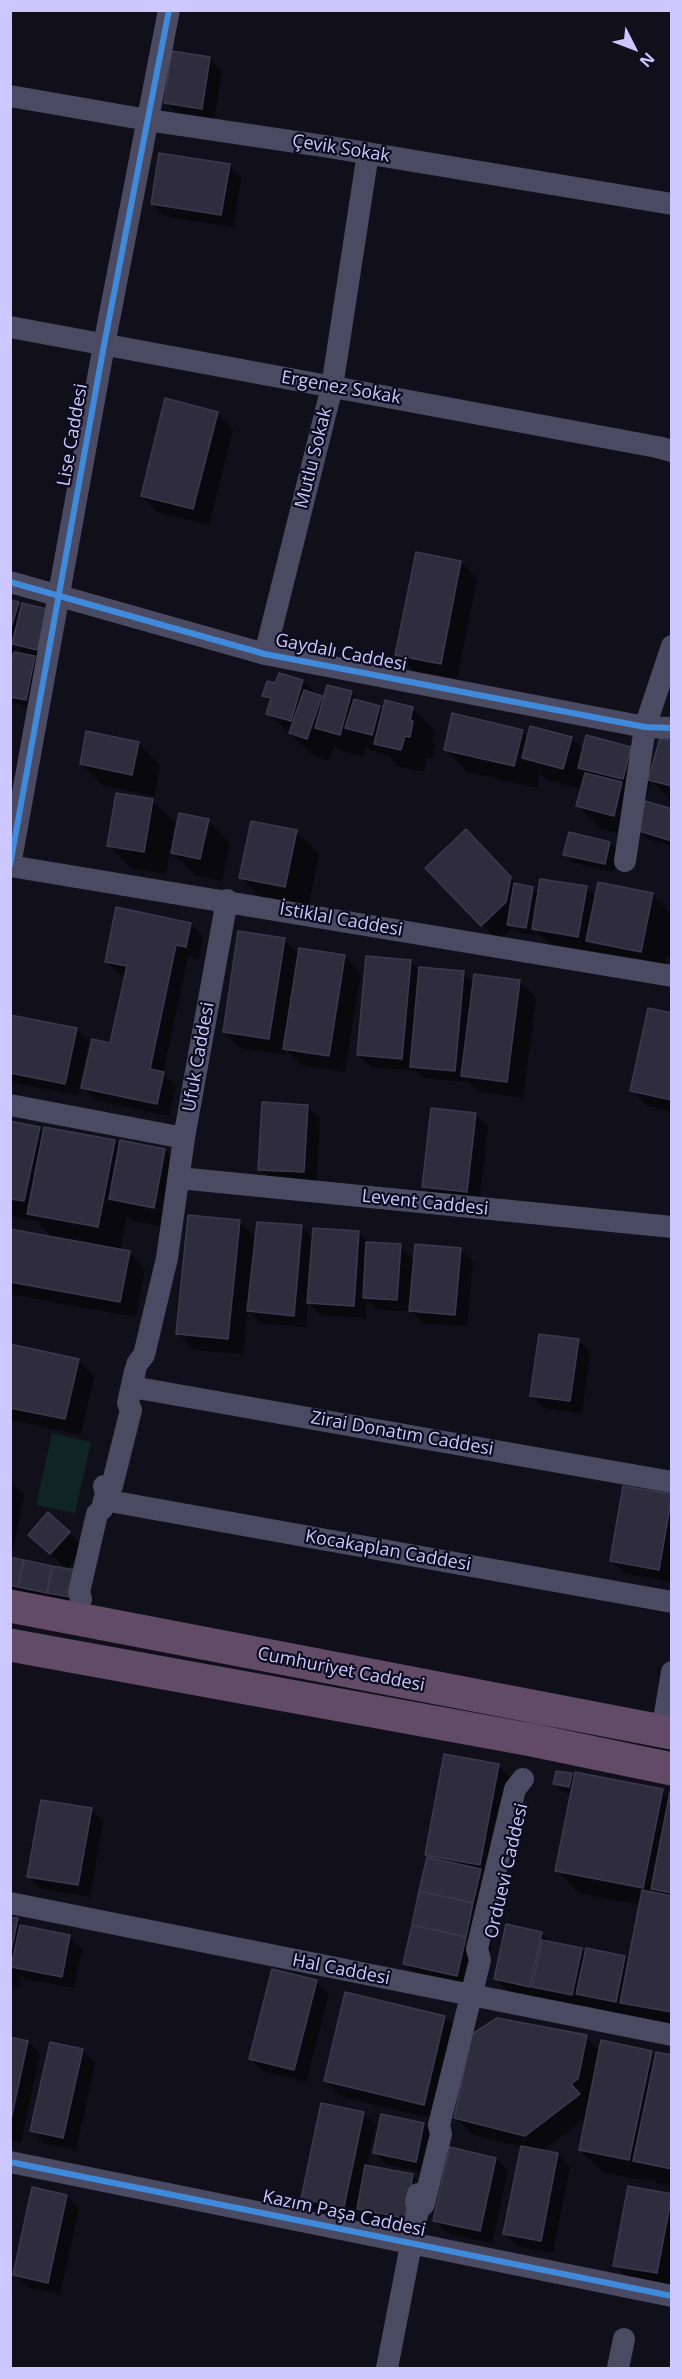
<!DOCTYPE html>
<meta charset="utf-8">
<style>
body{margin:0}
#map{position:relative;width:682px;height:2379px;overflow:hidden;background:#100f1a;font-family:"Open Sans",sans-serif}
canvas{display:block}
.frame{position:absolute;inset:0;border:12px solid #ccc8ff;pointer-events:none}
.north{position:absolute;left:604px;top:18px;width:60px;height:60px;-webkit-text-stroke:4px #0d0b1e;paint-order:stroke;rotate:132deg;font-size:16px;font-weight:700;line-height:24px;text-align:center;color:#ccc8ff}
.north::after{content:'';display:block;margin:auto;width:21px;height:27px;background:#ccc8ff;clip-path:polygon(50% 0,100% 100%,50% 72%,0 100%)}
</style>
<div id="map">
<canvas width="682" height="2379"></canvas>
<div class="frame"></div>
<div class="north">N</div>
</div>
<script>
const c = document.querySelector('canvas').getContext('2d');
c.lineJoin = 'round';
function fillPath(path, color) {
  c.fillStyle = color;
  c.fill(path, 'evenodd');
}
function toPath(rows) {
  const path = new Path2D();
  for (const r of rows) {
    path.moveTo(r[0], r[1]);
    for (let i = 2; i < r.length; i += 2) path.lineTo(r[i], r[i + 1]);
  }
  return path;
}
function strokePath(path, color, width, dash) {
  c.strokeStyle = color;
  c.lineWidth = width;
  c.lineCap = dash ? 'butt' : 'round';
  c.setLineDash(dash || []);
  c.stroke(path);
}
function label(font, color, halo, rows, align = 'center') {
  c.font = font + ' "Open Sans",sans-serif';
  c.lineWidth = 4.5;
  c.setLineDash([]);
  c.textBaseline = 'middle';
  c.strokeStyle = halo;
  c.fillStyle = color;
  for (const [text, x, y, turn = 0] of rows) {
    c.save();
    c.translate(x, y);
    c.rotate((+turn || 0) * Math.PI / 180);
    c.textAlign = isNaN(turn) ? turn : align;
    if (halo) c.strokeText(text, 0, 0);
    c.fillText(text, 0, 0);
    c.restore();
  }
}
fillPath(toPath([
 [52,1433,91,1442,75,1513,36,1505]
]), '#0e2524');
fillPath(toPath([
 [209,59,222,71,214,120,178,115,166,102],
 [229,166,241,178,234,227,165,216,152,203],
 [217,413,233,429,209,525,158,512,142,496],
 [461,562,477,579,457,679,413,670,397,654],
 [10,601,18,604,23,608,23,605,45,658,31,654,42,666,34,707,15,703,10,699,10,676,26,656,16,646,14,653,10,652],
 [303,681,325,701,351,692,362,702,380,707,384,712,412,709,435,731,432,742,435,745,432,759,427,757,424,772,398,766,388,755,370,750,366,746,363,757,339,750,335,746,329,761,313,755,268,713,271,702,264,696,276,685],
 [522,731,529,738,571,738,584,751,630,748,652,770,672,742,672,801,651,780,645,801,672,811,672,846,646,838,638,830,636,838,601,829,578,806,582,789,547,780,540,774,537,788,468,772,445,749],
 [138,743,160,766,154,796,104,786,81,764],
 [152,800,175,823,171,846,174,847,208,820,230,843,222,881,195,875,170,850,166,874,131,868,109,845],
 [296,831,319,854,308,909,263,900,240,877],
 [610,843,618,851,613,872,573,862,565,854],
 [482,847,518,885,532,888,539,895,586,888,597,898,652,895,672,914,672,958,667,954,663,974,556,951,535,930,534,935,517,932,512,928,498,941,428,868],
 [117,909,191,925,203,937,199,959,188,957,163,1074,176,1086,169,1116,95,1100,83,1088,111,1045,126,975,119,974,106,961],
 [284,940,299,955,345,957,361,973,345,1072,301,1065,286,1050,285,1055,240,1048,224,1032],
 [410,962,420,971,464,973,475,984,519,981,536,998,523,1098,479,1092,467,1080,467,1082,424,1078,414,1069,414,1071,371,1067,358,1055],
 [672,1014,672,1112,648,1106,632,1090],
 [10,1016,76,1029,89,1042,78,1095,10,1082],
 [308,1107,320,1119,316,1184,272,1181,260,1169],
 [476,1115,488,1127,479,1204,436,1199,423,1186],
 [10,1122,39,1128,44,1133,114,1141,120,1147,165,1150,187,1173,176,1229,133,1221,127,1215,120,1251,129,1253,145,1269,136,1317,14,1295,10,1291,10,1231,54,1239,37,1221,10,1216],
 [239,1221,256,1239,301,1226,313,1239,358,1232,370,1244,400,1246,415,1261,460,1249,473,1262,467,1326,423,1323,409,1309,409,1311,377,1310,367,1300,366,1318,321,1315,308,1302,306,1327,261,1323,248,1310,243,1354,194,1350,178,1333],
 [578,1340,590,1353,582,1413,544,1408,532,1395],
 [10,1346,78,1360,94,1376,81,1435,10,1420],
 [10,1481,24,1495,13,1550,10,1549],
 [672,1496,671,1582,624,1573,611,1561],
 [69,1533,85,1549,67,1569,30,1535],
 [10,1558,75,1571,78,1605,10,1591],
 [498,1766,515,1782,490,1880,503,1893,479,1997,427,1986,405,1963,429,1857,426,1854],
 [571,1775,575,1778,662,1791,670,1799,672,1794,672,2030,518,2001,496,1979,541,1933,551,1943,581,1950,586,1954,625,1957,630,1963,641,1905,579,1893,557,1870,572,1793,563,1792,555,1784],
 [91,1810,103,1822,90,1897,41,1889,29,1876],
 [10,1918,17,1919,25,1928,69,1936,82,1949,74,1988,26,1979,21,1975,19,1988,10,1986],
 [316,1982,329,1994,306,2082,263,2071,250,2058],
 [445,2017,461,2034,440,2120,342,2097,325,2080],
 [586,2037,600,2051,651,2052,656,2057,672,2056,672,2186,657,2183,652,2178,651,2182,603,2172,580,2150,587,2117,542,2151,558,2154,570,2167,553,2253,518,2246,505,2233,522,2147,472,2134,456,2117],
 [10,2038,28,2042,40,2054,21,2142,10,2140],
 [82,2051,95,2063,76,2150,44,2143,31,2130],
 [363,2113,376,2125,367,2167,412,2175,425,2188,417,2230,371,2221,358,2208,356,2219,315,2211,302,2198],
 [423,2124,436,2137,428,2173,387,2165,375,2153],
 [496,2159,508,2171,492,2243,447,2233,435,2220],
 [67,2196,79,2209,60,2294,27,2287,14,2274],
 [672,2196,672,2273,669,2285,627,2277,615,2265]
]), '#0007');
const building = toPath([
 [172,51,210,57,202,109,164,103,172,51],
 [159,153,230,164,221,215,151,204,159,153],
 [165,398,218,412,193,509,141,496,165,398],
 [416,552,461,561,441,664,395,655,416,552],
 [10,600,19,602,10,631,10,600],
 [22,603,47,609,37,650,12,644,22,603],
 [14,652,35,656,26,700,10,697,10,669,14,652],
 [279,673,303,680,291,721,266,714,271,698,262,696,267,681,275,683,279,673],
 [327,685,352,691,340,735,315,728,327,685],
 [304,690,322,696,307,739,289,733,304,690],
 [354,699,380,706,372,735,345,728,354,699],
 [385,700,413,707,410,720,413,721,410,737,405,736,401,750,374,744,385,700],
 [452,713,523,730,514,766,444,750,452,713],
 [530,726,572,737,563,769,522,758,530,726],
 [86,731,139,742,132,775,80,764,86,731],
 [586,735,631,747,623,779,578,768,586,735],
 [660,738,672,741,672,786,648,780,660,738],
 [585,773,622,782,614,816,576,806,585,773],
 [116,793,153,799,144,852,107,846,116,793],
 [645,801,672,809,672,841,636,830,645,801],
 [179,813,209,819,200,859,171,853,179,813],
 [251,821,297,830,285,887,239,878,251,821],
 [466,829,511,877,506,902,481,926,425,868,466,829],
 [569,832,610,842,605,864,563,855,569,832],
 [540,879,587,886,578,937,532,929,540,879],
 [598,882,653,893,641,952,586,941,598,882],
 [514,883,533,887,526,928,507,925,514,883],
 [116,907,191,923,186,947,176,945,150,1069,164,1072,157,1104,81,1088,92,1039,110,1043,127,966,105,962,116,907],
 [238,931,285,938,269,1039,223,1032,238,931],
 [299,948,345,955,329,1056,283,1049,299,948],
 [366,956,411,960,402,1059,357,1055,366,956],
 [419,967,464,971,455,1071,410,1067,419,967],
 [474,974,520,980,507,1082,461,1076,474,974],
 [648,1008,672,1013,672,1100,630,1091,648,1008],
 [10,1015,77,1028,65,1084,10,1073,10,1015],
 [262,1102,308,1105,304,1172,258,1170,262,1102],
 [431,1108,476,1113,467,1192,422,1187,431,1108],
 [10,1121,40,1127,24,1201,10,1199,10,1121],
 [44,1127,115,1140,98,1227,27,1214,44,1127],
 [120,1140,165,1149,154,1208,109,1199,120,1140],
 [188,1215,240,1220,228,1339,176,1334,188,1215],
 [257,1222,302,1225,294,1316,247,1311,257,1222],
 [313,1228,359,1231,354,1306,307,1303,313,1228],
 [10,1229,130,1251,120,1302,10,1282,10,1229],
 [366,1242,401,1244,397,1300,363,1298,366,1242],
 [415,1244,461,1248,455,1315,409,1311,415,1244],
 [539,1334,579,1339,570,1401,530,1396,539,1334],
 [10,1344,79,1359,65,1419,10,1408,10,1344],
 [623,1486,672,1494,659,1570,610,1561,623,1486],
 [48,1512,70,1532,50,1554,28,1535,48,1512],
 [10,1557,24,1560,18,1587,10,1585,10,1557],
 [24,1560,52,1566,47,1593,18,1587,24,1560],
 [52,1566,76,1570,70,1597,47,1593,52,1566],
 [444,1754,499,1764,480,1865,425,1855,444,1754],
 [556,1771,572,1773,569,1787,553,1784,556,1771],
 [575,1772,663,1789,643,1888,555,1871,575,1772],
 [670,1792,672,1793,672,1893,651,1889,670,1792],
 [41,1800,92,1808,78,1885,27,1877,41,1800],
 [427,1857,481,1869,473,1903,419,1891,427,1857],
 [642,1890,672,1896,672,2012,620,2003,642,1890],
 [419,1891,473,1903,466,1937,412,1925,419,1891],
 [10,1917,18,1918,10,1956,10,1917],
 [506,1924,542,1932,530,1987,494,1979,506,1924],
 [20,1925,70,1935,62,1977,11,1967,20,1925],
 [412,1925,466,1937,457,1976,403,1964,412,1925],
 [542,1940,582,1948,572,1995,532,1987,542,1940],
 [586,1948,625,1956,616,2002,576,1994,586,1948],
 [272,1969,317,1980,294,2070,249,2059,272,1969],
 [345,1992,445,2016,424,2105,324,2081,345,1992],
 [497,2018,587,2035,578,2079,571,2084,580,2094,525,2136,454,2118,472,2034,497,2018],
 [10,2037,28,2041,10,2124,10,2037],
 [601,2040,652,2051,629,2160,579,2150,601,2040],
 [50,2042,83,2049,63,2138,30,2131,50,2042],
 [656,2052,672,2055,672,2169,633,2161,656,2052],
 [321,2103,364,2112,344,2207,301,2199,321,2103],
 [381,2114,424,2123,416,2162,373,2153,381,2114],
 [521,2146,558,2153,541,2241,503,2234,521,2146],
 [450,2147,496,2158,480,2231,433,2221,450,2147],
 [365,2165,413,2174,405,2218,357,2209,365,2165],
 [628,2186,672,2194,657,2273,613,2266,628,2186],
 [32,2187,67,2195,48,2283,13,2275,32,2187]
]);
fillPath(building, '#2e2c3d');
strokePath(building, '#3c394f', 1.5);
strokePath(toPath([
 [10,96,148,120,330,147,672,204],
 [10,327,657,447,672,451],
 [10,582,265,654,645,727,672,728],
 [265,654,332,387,368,153],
 [625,861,645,727,672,646],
 [10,865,104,345,169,10],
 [10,866,672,976],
 [10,1105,184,1138],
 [179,1178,672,1227],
 [137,1364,144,1355,167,1258,184,1138,227,900],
 [132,1387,672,1482],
 [106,1493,112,1486,131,1410,128,1403,135,1371],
 [104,1500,672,1602],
 [81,1599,79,1592,97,1514,102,1509,106,1493,104,1486],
 [662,1731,672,1672],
 [10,1903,672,2035],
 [10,2162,672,2296],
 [418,2209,424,2204,441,2134,439,2125,480,1960,477,1949,515,1789,523,1779],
 [387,2368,418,2209,416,2202,418,2194],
 [618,2368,624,2339]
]), '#4a4a63', 22);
strokePath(toPath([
 [10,1606,672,1733],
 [10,1645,532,1740,672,1769]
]), '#624b66', 33);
strokePath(toPath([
 [10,582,265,654,645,727,672,728],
 [10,865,104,345,169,10],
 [10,2162,672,2296]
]), '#408adc', 6);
label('18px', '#ccc8ff', '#0d0b1e', [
 ["Çevik Sokak",341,149,9],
 ["Ergenez Sokak",341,388,10],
 ["Lise Caddesi",73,435,-80],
 ["Mutlu Sokak",314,458,-76],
 ["Gaydalı Caddesi",341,653,11],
 ["İstiklal Caddesi",341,920,10],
 ["Ufuk Caddesi",199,1057,-80],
 ["Levent Caddesi",425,1203,6],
 ["Zirai Donatım Caddesi",402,1434,10],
 ["Kocakaplan Caddesi",388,1551,10],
 ["Cumhuriyet Caddesi",341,1670,11],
 ["Orduevi Caddesi",507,1871,-77],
 ["Hal Caddesi",341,1970,11],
 ["Kazım Paşa Caddesi",344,2214,12]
]);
</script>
